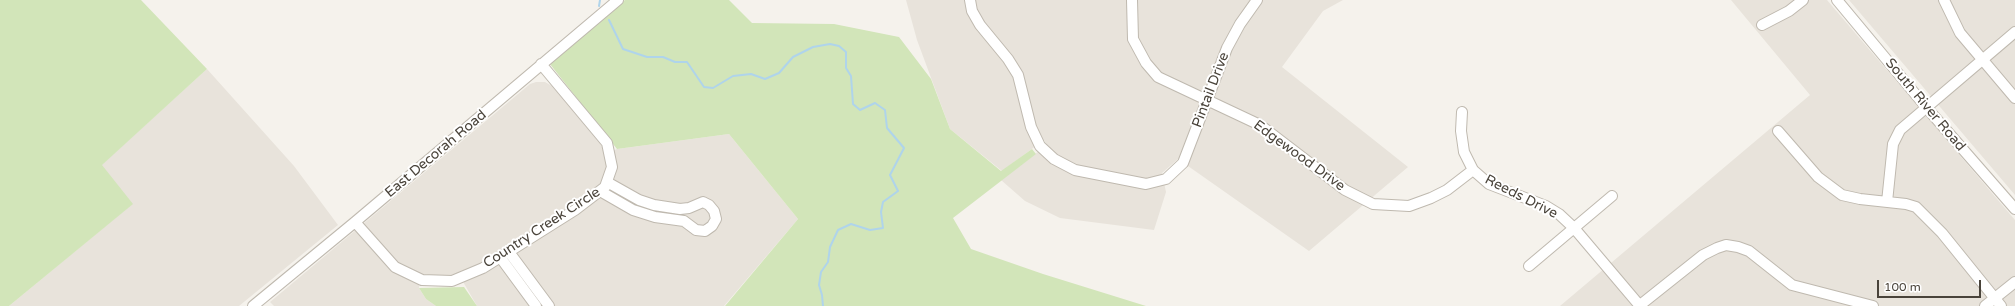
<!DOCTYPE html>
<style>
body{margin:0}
#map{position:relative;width:2015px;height:306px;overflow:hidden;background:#f5f2ec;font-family:"Varela Round",sans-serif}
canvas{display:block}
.scale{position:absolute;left:1877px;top:280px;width:104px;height:18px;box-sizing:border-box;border:2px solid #49433a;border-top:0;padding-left:5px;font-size:12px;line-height:14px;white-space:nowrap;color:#49433a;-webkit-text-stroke:3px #fff;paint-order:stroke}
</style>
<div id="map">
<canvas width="2015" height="306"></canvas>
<div class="scale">100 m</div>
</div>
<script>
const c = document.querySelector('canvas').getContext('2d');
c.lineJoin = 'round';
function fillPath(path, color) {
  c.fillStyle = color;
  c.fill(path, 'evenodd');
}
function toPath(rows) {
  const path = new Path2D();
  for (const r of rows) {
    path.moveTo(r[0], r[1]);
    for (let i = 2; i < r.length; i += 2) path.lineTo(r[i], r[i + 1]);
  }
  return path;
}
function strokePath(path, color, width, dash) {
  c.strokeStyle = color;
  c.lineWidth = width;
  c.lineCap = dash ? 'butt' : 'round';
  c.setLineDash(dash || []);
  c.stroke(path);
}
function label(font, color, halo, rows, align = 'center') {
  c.font = font + ' "Varela Round",sans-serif';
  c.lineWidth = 4;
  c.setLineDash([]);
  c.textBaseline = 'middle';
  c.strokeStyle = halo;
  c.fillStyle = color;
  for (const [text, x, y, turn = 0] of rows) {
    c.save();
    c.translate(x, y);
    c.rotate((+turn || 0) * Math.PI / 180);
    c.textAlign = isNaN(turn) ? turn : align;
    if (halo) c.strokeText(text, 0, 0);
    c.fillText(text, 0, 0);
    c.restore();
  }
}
fillPath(toPath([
 [906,0,1343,0,1323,11,1282,67,1408,167,1309,251,1178,159,1162,173,1166,192,1154,230,1060,218,1025,201,1001,180,1047,145,1044,140,1002,171,950,129,917,40],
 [1731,0,1827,0,2015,220,2015,306,1560,306,1810,95],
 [1849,0,2015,0,2015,195],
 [207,69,294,166,338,225,239,306,9,306,132,204,101,165],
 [536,82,545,82,552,86,600,143,605,154,617,149,729,134,798,219,724,306,477,306,458,273,447,276,420,274,419,288,426,299,436,306,274,306,270,302,530,84]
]), '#e8e3db');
fillPath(toPath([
 [0,0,141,0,207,69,102,165,133,204,9,306,0,306],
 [625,0,729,0,752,23,834,24,899,37,931,79,950,129,1001,171,1032,149,1036,154,953,218,971,249,1043,274,1146,306,725,306,798,219,729,134,617,149,546,59],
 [464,287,477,306,436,306,426,299,419,288]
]), '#d2e5b9');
strokePath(toPath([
 [599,6,600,0],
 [609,20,623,49,647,57,663,57,675,62,687,62,704,87,713,88,733,76,751,74,765,79,779,73,793,57,813,47,830,44,839,46,846,52,846,68,851,76,853,104,860,110,875,103,885,110,887,128,904,148,890,175,898,191,883,202,881,212,883,228,870,230,851,224,838,230,830,247,828,262,821,272,819,285,822,295,823,306]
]), '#afd4eb', 2);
const minor = toPath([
 [970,0,972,11,980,25,1008,59,1018,75,1031,127,1040,146,1054,159,1075,170,1146,184,1166,179,1183,163,1227,48,1240,24,1257,0],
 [1132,0,1133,39,1146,63,1158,77,1260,125,1345,190,1373,204,1409,206,1431,198,1447,190,1473,170],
 [1837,0,1926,107,2015,209],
 [1944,0,1960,33,2015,98],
 [1762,25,1789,11,1803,0],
 [1462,112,1461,131,1464,152,1473,170,1489,184,1546,206,1559,214,1574,228,1640,306],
 [1778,131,1818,177,1842,195,1860,199,1906,204,1916,207,1942,233,2001,306],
 [600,191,633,210,655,217,684,221,696,230,705,231,712,226,716,219,714,211,709,205,703,202,689,208,680,209,654,205,639,200,607,182],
 [1887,202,1893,144,1900,130,2015,32],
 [355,222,395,267,422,280,452,281,483,268,575,210,605,187,612,167,607,143,541,64],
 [509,252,549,306],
 [500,257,536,306],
 [1529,266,1612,196],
 [253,306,355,222,618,0],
 [1639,306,1703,255,1717,248,1726,245,1738,247,1749,251,1792,285,1873,306],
 [1985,306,2015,282]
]);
strokePath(minor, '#bfb9af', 12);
strokePath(minor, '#fff', 10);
label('14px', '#49433a', '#fff', [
 ["Pintail Drive",1211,90,-69],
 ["South River Road",1925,105,50],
 ["East Decorah Road",436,154,-40],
 ["Edgewood Drive",1299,156,36],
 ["Reeds Drive",1521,197,27],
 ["Country Creek Circle",542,228,-33]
]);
</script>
